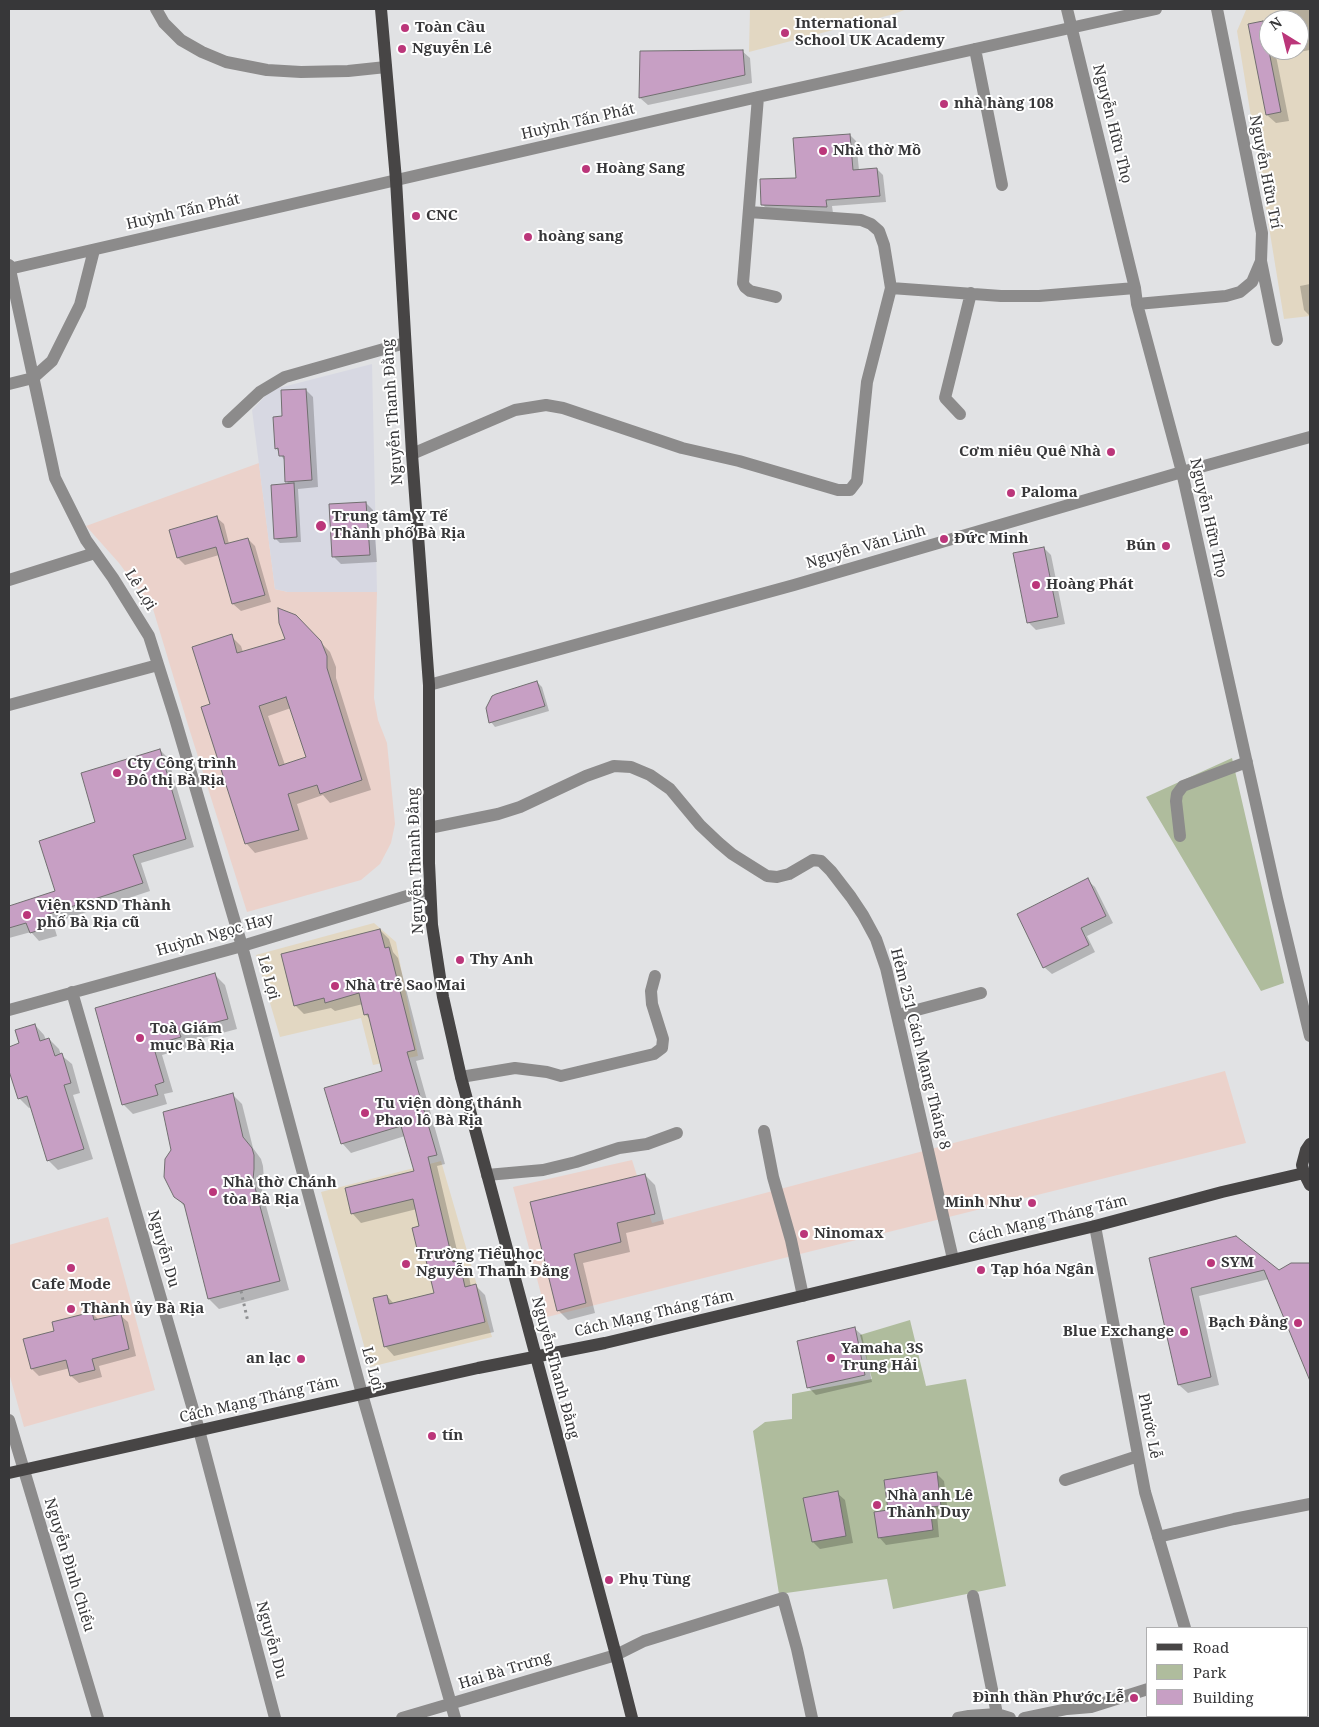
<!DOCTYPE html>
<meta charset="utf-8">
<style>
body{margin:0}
#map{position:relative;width:1319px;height:1727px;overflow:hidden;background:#e1e2e4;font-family:"Noto Serif",serif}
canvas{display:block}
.frame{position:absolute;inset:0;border:10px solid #373739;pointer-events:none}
.legend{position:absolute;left:1146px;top:1627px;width:162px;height:90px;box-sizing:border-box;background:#fff;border:1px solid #afafb0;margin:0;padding:6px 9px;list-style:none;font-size:15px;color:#373739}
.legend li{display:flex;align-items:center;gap:10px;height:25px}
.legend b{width:25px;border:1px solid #afafb0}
.north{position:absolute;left:1259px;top:10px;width:50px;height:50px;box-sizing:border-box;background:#fff;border:1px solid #afafb0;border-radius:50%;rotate:324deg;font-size:14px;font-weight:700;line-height:20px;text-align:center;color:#373739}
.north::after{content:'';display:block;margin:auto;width:18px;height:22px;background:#bb367a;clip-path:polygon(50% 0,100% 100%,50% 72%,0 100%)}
</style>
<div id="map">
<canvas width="1319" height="1727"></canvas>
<div class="frame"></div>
<ul class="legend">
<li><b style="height:6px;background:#474545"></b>Road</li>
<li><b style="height:14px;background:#afbc9d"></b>Park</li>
<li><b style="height:14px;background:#c79fc4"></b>Building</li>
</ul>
<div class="north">N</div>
</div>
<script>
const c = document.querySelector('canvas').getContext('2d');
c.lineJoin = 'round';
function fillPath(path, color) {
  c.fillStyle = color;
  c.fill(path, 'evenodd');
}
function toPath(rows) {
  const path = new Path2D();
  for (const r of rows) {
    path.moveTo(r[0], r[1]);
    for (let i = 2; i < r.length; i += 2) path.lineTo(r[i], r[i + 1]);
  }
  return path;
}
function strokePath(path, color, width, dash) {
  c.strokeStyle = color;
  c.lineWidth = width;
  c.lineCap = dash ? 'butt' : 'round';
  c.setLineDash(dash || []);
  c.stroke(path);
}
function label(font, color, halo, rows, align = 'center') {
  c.font = font + ' "Noto Serif",serif';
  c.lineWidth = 4;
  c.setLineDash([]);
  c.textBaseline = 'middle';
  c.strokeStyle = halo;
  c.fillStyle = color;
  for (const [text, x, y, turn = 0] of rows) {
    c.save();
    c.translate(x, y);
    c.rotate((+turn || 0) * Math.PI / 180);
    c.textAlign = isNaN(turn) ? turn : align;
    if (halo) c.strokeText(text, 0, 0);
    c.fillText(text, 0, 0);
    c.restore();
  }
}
fillPath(toPath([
 [259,463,275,589,288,592,377,592,374,698,378,720,387,743,395,824,391,843,380,864,361,880,247,912,188,725,153,609,119,563,86,526],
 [1225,1071,1246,1143,547,1317,513,1187,632,1160,652,1223],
 [108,1217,155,1390,24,1427,9,1373,9,1245]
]), '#ebd2cb');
fillPath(toPath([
 [372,364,377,592,288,592,275,589,252,410,271,390]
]), '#d7d8e2');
fillPath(toPath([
 [750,9,907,9,894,14,749,52],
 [1251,9,1310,9,1310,316,1284,319,1237,31,1246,10],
 [1269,20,1299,20,1299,50,1269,50],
 [374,923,396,942,418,1056,373,1065,361,1018,280,1037,256,955],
 [441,1161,492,1337,370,1367,321,1192]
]), '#e2d7c2');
fillPath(toPath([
 [1232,758,1284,983,1261,991,1146,797],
 [910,1320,926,1386,966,1379,1006,1586,893,1609,887,1579,779,1594,753,1431,765,1422,792,1419,792,1394,872,1379,860,1335]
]), '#afbc9d');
fillPath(toPath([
 [1297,9,1310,9,1310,50,1276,56,1289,121,1276,123,1267,115,1250,25,1269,21,1269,50,1299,50,1299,20,1274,20,1285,18,1284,11],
 [742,51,750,58,752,83,648,105,640,98],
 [850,135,856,141,859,170,877,169,883,175,886,202,832,206,833,213,769,211,762,204,797,179],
 [1310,284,1310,316,1304,310,1300,286],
 [306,390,313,397,318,487,298,489,301,542,280,543,275,538,290,485,286,481,285,461,276,448,284,417],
 [366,503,373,510,377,562,341,564,334,557],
 [216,517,224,524,229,544,248,539,255,546,271,602,241,611,233,604,219,555,185,565,178,558],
 [1044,548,1051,555,1065,624,1036,630,1028,622],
 [295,616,330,652,336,667,336,678,371,790,330,803,323,795,297,804,308,839,255,853,246,843,212,705,231,636,241,646,243,652,286,639],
 [291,708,307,758,285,765,268,716],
 [537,682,542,687,549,711,495,727,491,722],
 [160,750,168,758,194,847,141,863,150,891,53,923,57,936,39,941,31,932,9,938,9,907,57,892,97,823],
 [1087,880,1095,887,1113,923,1087,936,1095,952,1052,974,1044,967],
 [380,930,389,939,393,952,398,958,424,1059,416,1061,445,1164,437,1166,460,1263,468,1271,471,1287,476,1286,485,1295,494,1332,394,1356,385,1346,387,1296,394,1304,435,1293,428,1261,419,1253,421,1227,417,1209,361,1223,352,1213,416,1172,405,1136,351,1153,342,1143,383,1072,370,1019,365,1014,363,1004,335,1011,331,1008,304,1014,295,1005],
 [215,975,225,985,237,1029,188,1042,190,1047,162,1055,173,1092,164,1094,167,1104,133,1114,123,1104,97,1008],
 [35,1025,44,1035,46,1040,49,1039,59,1049,61,1055,72,1064,80,1093,73,1095,93,1159,58,1170,48,1160,32,1107,29,1108,19,1098,9,1067,9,1048,21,1044],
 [232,1094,242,1104,253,1148,261,1159,263,1166,264,1180,262,1191,289,1290,219,1309,209,1299,185,1207,175,1196],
 [645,1175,655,1185,664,1224,626,1233,630,1252,583,1263,595,1313,568,1320,558,1310,532,1203],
 [1235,1237,1279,1272,1309,1264,1310,1266,1310,1376,1269,1279,1199,1296,1219,1385,1188,1393,1179,1385,1150,1259],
 [92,1313,99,1320,120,1315,128,1322,136,1356,99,1366,102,1377,79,1383,71,1376,70,1368,39,1376,32,1369,25,1340,55,1332],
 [854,1328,862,1335,872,1382,816,1395,809,1388,798,1342],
 [937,1474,944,1481,948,1513,937,1514,939,1537,886,1545,879,1537,889,1511],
 [837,1493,845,1500,853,1543,820,1549,813,1542]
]), '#0003');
const building = toPath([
 [1263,21,1281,112,1266,115,1248,24,1263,21],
 [743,50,745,75,639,98,640,51,743,50],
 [850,134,853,170,877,168,880,196,826,200,827,207,761,205,760,179,796,178,793,138,850,134],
 [306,389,312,480,285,482,284,456,279,456,278,448,275,449,273,417,282,416,281,390,306,389],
 [294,483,297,537,274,539,271,485,294,483],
 [366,502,370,555,332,557,329,504,366,502],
 [217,516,225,544,248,538,265,595,232,604,216,547,177,558,169,530,217,516],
 [1044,547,1058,617,1027,623,1013,553,1044,547],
 [278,608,296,615,321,641,327,656,327,668,362,780,320,794,317,785,288,794,299,830,245,844,201,707,210,704,192,647,232,634,237,653,285,639,279,623,278,608],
 [286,697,306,757,279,766,259,706,286,697],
 [537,681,545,706,489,723,486,708,492,696,496,694,537,681],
 [160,749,186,839,133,855,143,883,46,915,50,927,30,933,26,923,9,928,9,906,55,891,39,841,95,822,81,773,160,749],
 [1088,878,1106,916,1081,928,1089,945,1043,968,1017,914,1088,878],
 [380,929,385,948,389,947,415,1050,407,1052,437,1155,428,1157,453,1262,459,1260,465,1287,476,1284,485,1322,384,1347,373,1298,387,1295,389,1304,434,1293,424,1252,418,1253,412,1228,419,1226,413,1199,351,1214,345,1188,414,1171,401,1126,341,1144,324,1088,382,1071,368,1014,364,1015,359,993,325,1003,324,998,294,1006,281,954,380,929],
 [215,973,228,1019,179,1032,181,1037,153,1045,164,1082,155,1085,158,1095,122,1105,95,1008,215,973],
 [35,1024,40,1041,49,1038,55,1056,62,1053,71,1083,64,1085,84,1149,47,1161,27,1096,18,1099,9,1071,9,1047,19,1043,15,1030,35,1024],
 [233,1093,243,1137,252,1148,254,1155,254,1169,253,1180,280,1281,208,1299,184,1204,174,1197,164,1177,165,1159,171,1150,163,1112,233,1093],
 [645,1174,655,1214,617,1223,621,1242,574,1254,586,1303,557,1311,530,1202,645,1174],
 [1236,1236,1279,1270,1291,1263,1310,1263,1310,1381,1264,1270,1191,1288,1211,1377,1178,1385,1149,1258,1236,1236],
 [92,1312,94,1320,121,1314,129,1349,92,1359,95,1370,70,1376,66,1360,31,1369,23,1339,54,1331,52,1322,92,1312],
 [855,1327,865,1375,807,1388,797,1341,855,1327],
 [937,1472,941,1506,930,1507,933,1530,878,1538,874,1512,888,1510,884,1480,937,1472],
 [838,1491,846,1536,812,1542,803,1498,838,1491]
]);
fillPath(building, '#c79fc4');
strokePath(building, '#716f70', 1);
strokePath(toPath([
 [241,1291,248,1322]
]), '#8f9092', 3, [2.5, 4]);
strokePath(toPath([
 [156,9,164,23,181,40,202,52,226,62,267,70,301,72,348,71,386,67],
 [1067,9,1135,288,1137,304,1182,472,1277,898,1310,1036],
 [975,49,1002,185],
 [758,97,743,283,745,287,750,291,776,297],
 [1261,261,1277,340],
 [9,265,55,478,86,540,113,578,149,636,174,715,242,946,362,1394,455,1718],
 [9,269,758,97,1156,9],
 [891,288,1001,296,1039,296,1135,288],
 [1137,304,1226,296,1240,292,1252,282,1261,261,1262,233,1217,9],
 [9,384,33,378,52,361,80,305,94,250],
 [960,414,945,398,971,293],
 [228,422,260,392,285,377,405,343],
 [412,454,515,410,546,405,563,408,682,448,739,461,838,490,850,490,857,481,867,382,891,288,884,245,879,231,871,224,861,220,749,212],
 [9,580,95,553],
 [429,685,794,585,1182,472,1310,437],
 [9,705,158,665],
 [429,828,498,814,520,807,586,776,614,766,631,767,650,775,670,789,700,825,719,843,732,854,767,876,777,877,789,874,813,860,821,861,831,871,851,897,863,915,876,939,886,968,953,1259],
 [1180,836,1176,801,1177,794,1183,786,1247,762],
 [72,992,199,1430,275,1718],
 [9,1010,242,946,430,889],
 [898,1015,981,993],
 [461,1077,515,1068,547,1072,561,1076,654,1054,662,1048,663,1039,652,1004,651,991,655,976],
 [764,1131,773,1177,791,1240,803,1296],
 [487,1175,543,1170,576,1162,619,1148,647,1144,677,1133],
 [1095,1226,1145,1492,1185,1628],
 [9,1420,98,1718],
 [1065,1480,1138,1456],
 [1158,1537,1234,1519,1310,1504],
 [973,1596,997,1714],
 [1230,1716,1231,1718],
 [402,1718,616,1655,644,1641,783,1598,797,1649,812,1718],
 [958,1718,969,1716,997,1714,1010,1718],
 [1024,1718,1067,1709,1091,1707,1148,1689]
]), '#8c8b8b', 12);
strokePath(toPath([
 [381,9,396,180,412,454,429,685,429,863,432,925,443,997,461,1077,616,1655,632,1718],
 [1310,1144,1306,1150,1302,1165,1304,1173,1310,1185],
 [9,1473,478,1368,605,1343,1095,1226,1222,1192,1304,1173]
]), '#474545', 12);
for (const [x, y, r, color] of [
 [405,28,5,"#bb367a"],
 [785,33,5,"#bb367a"],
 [402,49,5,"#bb367a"],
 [944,104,5,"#bb367a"],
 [823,151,5,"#bb367a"],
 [586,169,5,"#bb367a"],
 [416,216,5,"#bb367a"],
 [528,237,5,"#bb367a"],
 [1111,452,5,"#bb367a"],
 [1011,493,5,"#bb367a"],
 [321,526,6,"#bb367a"],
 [944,539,5,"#bb367a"],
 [1166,546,5,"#bb367a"],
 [1036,585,5,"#bb367a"],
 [117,773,5,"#bb367a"],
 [27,915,5,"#bb367a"],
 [460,960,5,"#bb367a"],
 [335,986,5,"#bb367a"],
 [140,1038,5,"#bb367a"],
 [365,1113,5,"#bb367a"],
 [213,1192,5,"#bb367a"],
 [1032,1203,5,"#bb367a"],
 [804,1234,5,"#bb367a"],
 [1211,1263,5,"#bb367a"],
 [406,1264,5,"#bb367a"],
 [71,1268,5,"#bb367a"],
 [981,1270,5,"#bb367a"],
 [71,1309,5,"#bb367a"],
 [1298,1323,5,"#bb367a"],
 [1184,1332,5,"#bb367a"],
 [831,1358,5,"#bb367a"],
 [301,1359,5,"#bb367a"],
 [432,1436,5,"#bb367a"],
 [877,1505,5,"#bb367a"],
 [609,1580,5,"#bb367a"],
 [1134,1698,5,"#bb367a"]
]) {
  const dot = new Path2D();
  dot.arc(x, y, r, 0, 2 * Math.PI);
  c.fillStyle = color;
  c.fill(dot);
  strokePath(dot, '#fff', 2);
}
label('bold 15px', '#373739', '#fff', [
 ["International",795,24],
 ["School UK Academy",795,41],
 ["Toàn Cầu",415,28],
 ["Nguyễn Lê",412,49],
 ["nhà hàng 108",954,104],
 ["Nhà thờ Mồ",833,151],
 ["Hoàng Sang",596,169],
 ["CNC",426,216],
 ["hoàng sang",538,237],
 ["Cơm niêu Quê Nhà",1101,452,"right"],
 ["Paloma",1021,493],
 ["Trung tâm Y Tế",332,517],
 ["Thành phố Bà Rịa",332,534],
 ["Đức Minh",954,539],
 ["Bún",1156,546,"right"],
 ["Hoàng Phát",1046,585],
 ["Cty Công trình",127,764],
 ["Đô thị Bà Rịa",127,781],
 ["Viện KSND Thành",37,906],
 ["phố Bà Rịa cũ",37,923],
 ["Thy Anh",470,960],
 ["Nhà trẻ Sao Mai",345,986],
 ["Toà Giám",150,1029],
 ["mục Bà Rịa",150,1046],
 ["Tu viện dòng thánh",375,1104],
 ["Phao lô Bà Rịa",375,1121],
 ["Nhà thờ Chánh",223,1183],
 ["tòa Bà Rịa",223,1200],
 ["Minh Như",1022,1203,"right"],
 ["Ninomax",814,1234],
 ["Trường Tiểu học",416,1255],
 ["Nguyễn Thanh Đằng",416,1272],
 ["SYM",1221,1263],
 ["Tạp hóa Ngân",991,1270],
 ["Cafe Mode",71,1285,"center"],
 ["Thành ủy Bà Rịa",81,1309],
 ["Bạch Đằng",1288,1323,"right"],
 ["Blue Exchange",1174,1332,"right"],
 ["Yamaha 3S",841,1349],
 ["Trung Hải",841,1366],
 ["an lạc",291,1359,"right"],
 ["tín",442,1436],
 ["Nhà anh Lê",887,1496],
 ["Thành Duy",887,1513],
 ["Phụ Tùng",619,1580],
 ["Đình thần Phước Lễ",1124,1698,"right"]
], 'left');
label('15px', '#373739', '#fff', [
 ["Huỳnh Tấn Phát",578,122,-13],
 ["Nguyễn Hữu Thọ",1112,124,76],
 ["Nguyễn Hữu Trí",1265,172,79],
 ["Huỳnh Tấn Phát",183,212,-13],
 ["Nguyễn Thanh Đằng",393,412,-94],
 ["Nguyễn Hữu Thọ",1208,518,77],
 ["Nguyễn Văn Linh",866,547,-16],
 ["Lê Lợi",140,590,58],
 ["Nguyễn Thanh Đằng",416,861,-92],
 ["Huỳnh Ngọc Hay",215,935,-16],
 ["Lê Lợi",268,978,75],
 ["Hẻm 251 Cách Mạng Tháng 8",920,1049,76],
 ["Cách Mạng Tháng Tám",1048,1220,-14],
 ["Nguyễn Du",163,1249,74],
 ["Cách Mạng Tháng Tám",654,1314,-13],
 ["Nguyễn Thanh Đằng",555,1368,75],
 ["Lê Lợi",372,1369,75],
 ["Cách Mạng Tháng Tám",259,1400,-13],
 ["Phước Lễ",1149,1426,79],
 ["Nguyễn Đình Chiểu",69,1565,73],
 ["Nguyễn Du",271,1640,75],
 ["Hai Bà Trưng",505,1671,-17]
]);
</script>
